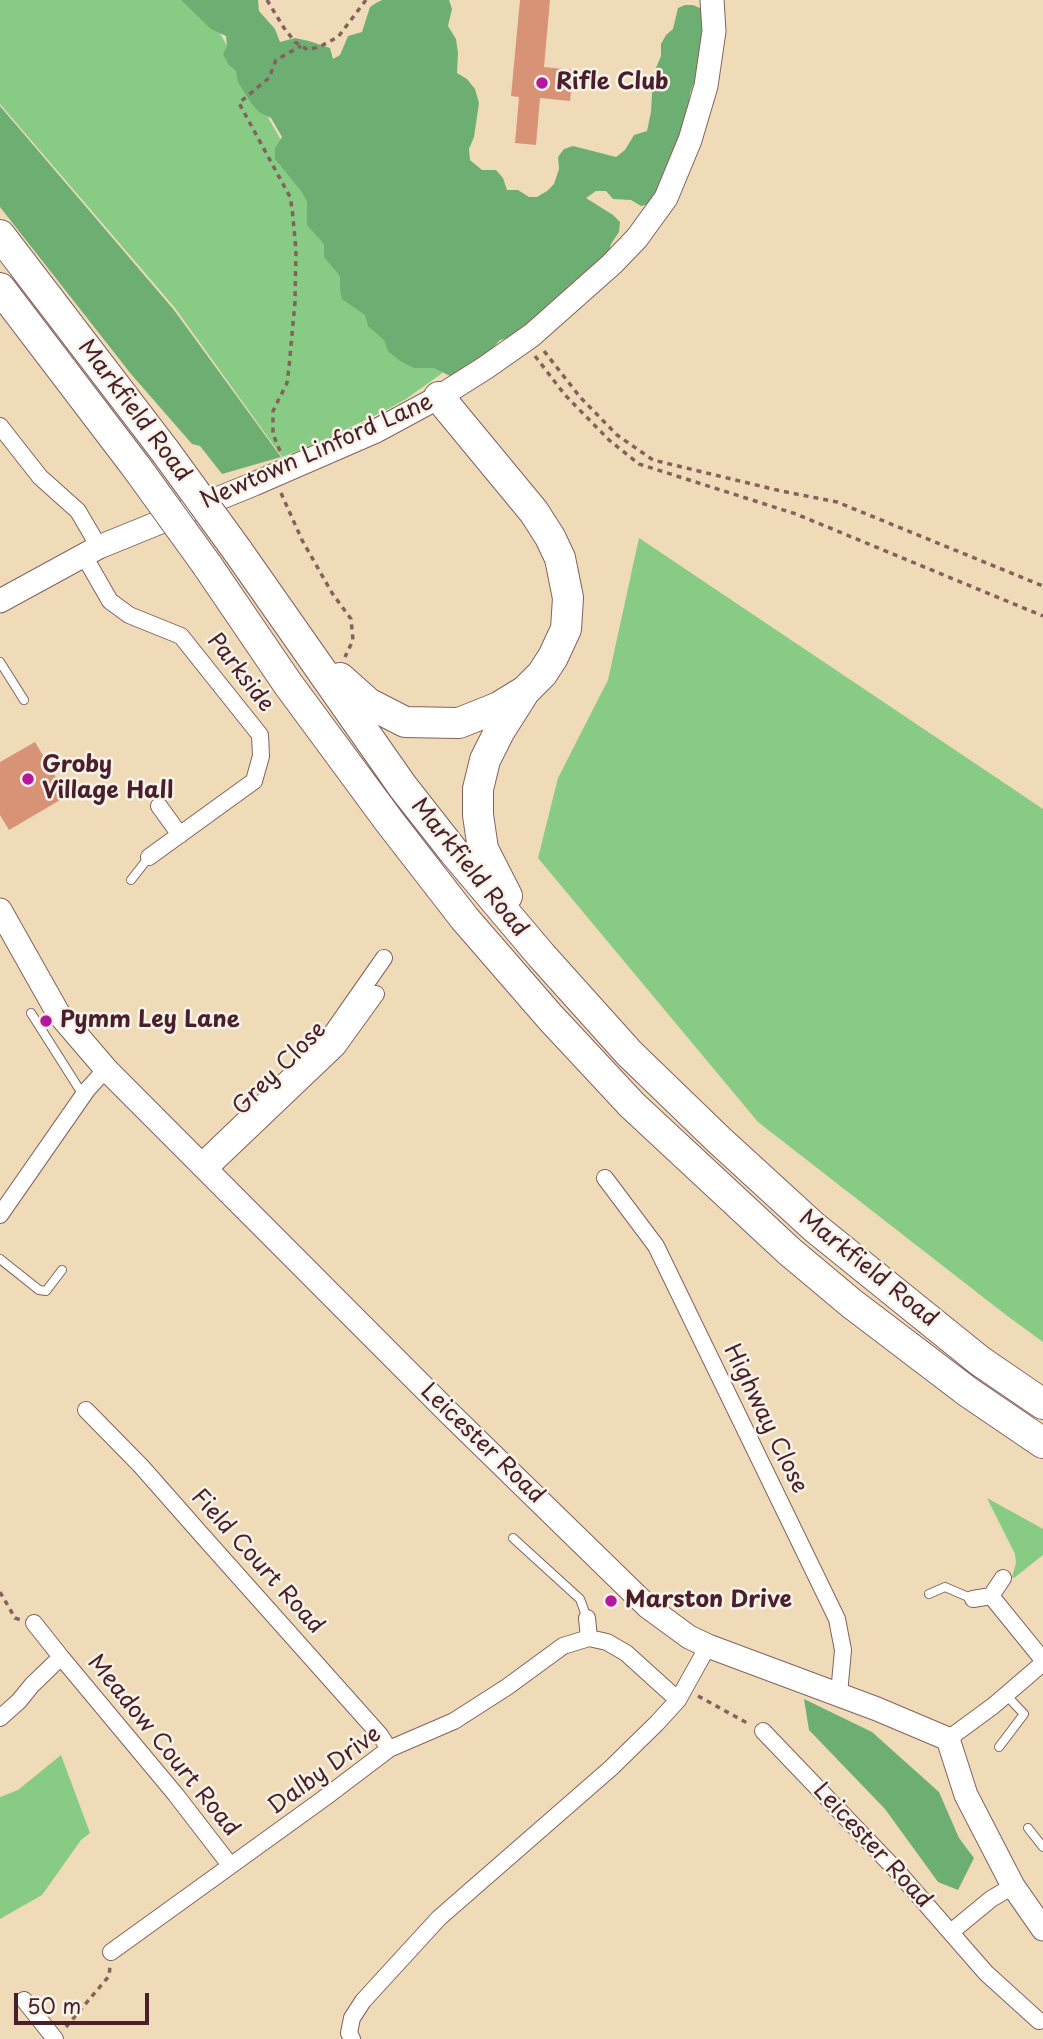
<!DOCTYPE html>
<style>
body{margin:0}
#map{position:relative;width:1043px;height:2039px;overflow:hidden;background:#f0dbb9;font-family:"Playpen Sans",sans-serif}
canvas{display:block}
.scale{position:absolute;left:14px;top:1993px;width:135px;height:32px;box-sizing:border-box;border:4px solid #4a1f2b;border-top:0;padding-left:9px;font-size:21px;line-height:24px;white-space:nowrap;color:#4a1f2b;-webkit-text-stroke:5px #f7f3e8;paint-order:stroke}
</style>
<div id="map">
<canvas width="1043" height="2039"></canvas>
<div class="scale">50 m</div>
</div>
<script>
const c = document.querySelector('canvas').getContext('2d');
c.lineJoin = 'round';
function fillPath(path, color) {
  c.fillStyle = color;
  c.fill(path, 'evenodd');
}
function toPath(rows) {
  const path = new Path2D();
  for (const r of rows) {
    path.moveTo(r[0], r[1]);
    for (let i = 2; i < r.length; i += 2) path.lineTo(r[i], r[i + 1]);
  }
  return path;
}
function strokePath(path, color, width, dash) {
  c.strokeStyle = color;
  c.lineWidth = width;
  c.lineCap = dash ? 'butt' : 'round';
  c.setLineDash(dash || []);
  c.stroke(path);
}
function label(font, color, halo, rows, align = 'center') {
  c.font = font + ' "Playpen Sans",sans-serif';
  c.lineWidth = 5;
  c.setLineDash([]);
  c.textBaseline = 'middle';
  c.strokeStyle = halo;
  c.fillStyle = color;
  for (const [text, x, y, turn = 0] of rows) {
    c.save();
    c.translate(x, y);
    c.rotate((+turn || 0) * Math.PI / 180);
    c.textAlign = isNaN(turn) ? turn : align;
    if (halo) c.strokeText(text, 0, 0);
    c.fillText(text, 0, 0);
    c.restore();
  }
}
fillPath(toPath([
 [0,0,201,0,334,233,446,368,441,374,406,399,388,409,320,442,282,457,175,308,0,104],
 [639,538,1043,809,1043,1342,1006,1315,758,1122,538,858,558,778,608,680],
 [987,1498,1043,1529,1043,1555,1014,1578,1012,1577,1016,1563,1015,1554],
 [61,1755,90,1833,81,1840,42,1895,0,1919,0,1797,18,1790]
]), '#87cb84');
fillPath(toPath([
 [181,0,258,0,259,11,275,29,280,42,295,38,309,41,330,48,333,59,340,55,348,36,362,32,370,7,376,3,382,0,449,0,452,9,448,26,456,39,458,53,457,73,467,79,475,89,479,103,474,137,469,149,470,160,482,170,496,170,503,178,507,190,518,190,529,197,537,197,547,191,554,184,559,169,558,157,564,149,573,146,616,157,625,150,634,135,647,131,651,112,653,75,661,56,661,44,666,35,673,29,678,8,685,5,693,5,700,8,708,19,701,73,693,85,690,94,686,123,678,148,651,204,641,206,631,200,613,199,606,191,596,191,586,198,613,215,620,222,619,232,611,244,606,261,522,334,500,340,487,354,454,378,434,368,414,368,400,361,388,351,384,340,368,326,365,315,342,299,340,291,340,276,324,257,324,244,307,225,307,202,302,192,275,159,275,148,282,137,278,130,271,118,259,112,251,103,238,82,236,71,228,64,223,54,227,46,226,36,211,29],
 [0,106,174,310,281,457,222,474,200,446,192,444,131,374,0,207],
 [804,1699,872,1732,939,1792,959,1838,974,1858,958,1890,938,1882,885,1809,809,1730]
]), '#6daf72');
fillPath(toPath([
 [520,0,550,0,544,67,573,70,570,101,540,98,536,145,515,143,519,97,511,96],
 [35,742,67,796,9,830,0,815,0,762]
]), '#d89376');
const lane = toPath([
 [0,662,24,700],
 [131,880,149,857],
 [31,1013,83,1095],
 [0,1259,39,1290,46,1291,62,1270],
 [513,1538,580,1599,587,1618],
 [929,1594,945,1587,973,1599],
 [999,1747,1024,1714,1006,1695],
 [1028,1828,1043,1847]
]);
const street = toPath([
 [0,426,40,477,78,511,99,547],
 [83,554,110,601,129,615,181,636,260,735,261,756,254,781,149,857],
 [159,806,180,835],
 [200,1162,326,1041,384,958],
 [209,1170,337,1048,376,994],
 [605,1178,656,1246,837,1619,843,1650,839,1694],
 [0,1215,87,1090,106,1069],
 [86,1410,141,1466,200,1533,380,1735,389,1749],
 [1003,1578,991,1596,1043,1660],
 [973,1599,991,1596],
 [587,1618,589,1638],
 [34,1623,61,1657],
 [0,1718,19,1701,32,1685,61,1657,176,1795,230,1865],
 [763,1731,897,1871,986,1973,1039,2021],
 [948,1739,993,1706,1043,1663],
 [951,1932,991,1899,1013,1886],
 [111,1952,323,1799,389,1749,454,1721,507,1687,563,1646,589,1638,607,1642,626,1653,678,1700],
 [24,2000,55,2039],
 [352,2039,349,2033,352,2018,363,2001,439,1918,611,1768,657,1723,678,1700,708,1646]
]);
const secondary = toPath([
 [0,601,99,547,254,484,376,431,439,397,485,368,532,335,612,264,637,238,666,198,690,140,706,86,714,31,712,0],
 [0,910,58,1013,106,1069,449,1413,648,1607,689,1637,708,1646,877,1709,948,1739,966,1795,1013,1886,1043,1929]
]);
const highway = toPath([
 [0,235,165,451],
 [0,288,137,468],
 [237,550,403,787,454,852,541,955,629,1053,719,1140,814,1227,980,1361,1043,1404],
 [207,565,288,684,389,821,465,919,550,1017,632,1105,789,1251,851,1303,968,1392,1043,1443],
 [340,678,368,703,405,722,459,723,499,707,525,691,542,674,553,657,566,629,568,598,560,558,550,537,534,512,439,397],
 [507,896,483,849,478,815,478,789,485,760,499,732,523,694]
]);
strokePath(lane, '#84615d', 10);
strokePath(street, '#84615d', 18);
strokePath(secondary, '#84615d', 25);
strokePath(highway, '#84615d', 32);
strokePath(toPath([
 [267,0,284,28,295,42,308,50,321,46,338,37,366,0],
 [544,351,580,397,617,435,653,460,781,491,837,502,1043,586],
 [535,356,565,395,609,440,639,464,796,514,1043,616],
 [280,451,273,434,273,411,287,383,289,367,295,302,296,250,292,208,290,197,239,103,269,78,276,60,301,46],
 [281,493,302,540,332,593,351,619,353,640,345,657],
 [0,1592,15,1618,21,1620],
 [698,1696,749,1724],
 [66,2027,109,1976,110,1966]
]), '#84615d', 3.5, [5, 5]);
strokePath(lane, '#fff', 8);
strokePath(street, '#fff', 16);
strokePath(secondary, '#fff', 23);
strokePath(highway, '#fff', 30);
const highwayBridge = toPath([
 [165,451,237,550],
 [137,468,207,565]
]);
strokePath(highwayBridge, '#84615d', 32, []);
strokePath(highwayBridge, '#fff', 30);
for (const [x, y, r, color] of [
 [542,83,7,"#b5179e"],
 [28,779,7,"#b5179e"],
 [46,1021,7,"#b5179e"],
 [611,1601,7,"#b5179e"]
]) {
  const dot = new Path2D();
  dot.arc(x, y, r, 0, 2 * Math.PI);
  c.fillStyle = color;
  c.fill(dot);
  strokePath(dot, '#f7f3e8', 2.5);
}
label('bold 23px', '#4a1f2b', '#f7f3e8', [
 ["Rifle Club",556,83],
 ["Groby",42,766],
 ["Village Hall",42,792],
 ["Pymm Ley Lane",60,1021],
 ["Marston Drive",625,1601]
], 'left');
label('23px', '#4a1f2b', '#f7f3e8', [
 ["Markfield Road",134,411,53],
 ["Newtown Linford Lane",317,452,-24],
 ["Parkside",240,673,52],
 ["Markfield Road",469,868,51],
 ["Grey Close",280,1069,-45],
 ["Markfield Road",868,1269,39],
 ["Highway Close",765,1419,64],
 ["Leicester Road",482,1444,44],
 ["Field Court Road",257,1562,48],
 ["Meadow Court Road",163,1746,51],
 ["Dalby Drive",325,1771,-36],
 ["Leicester Road",872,1846,47]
]);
</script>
